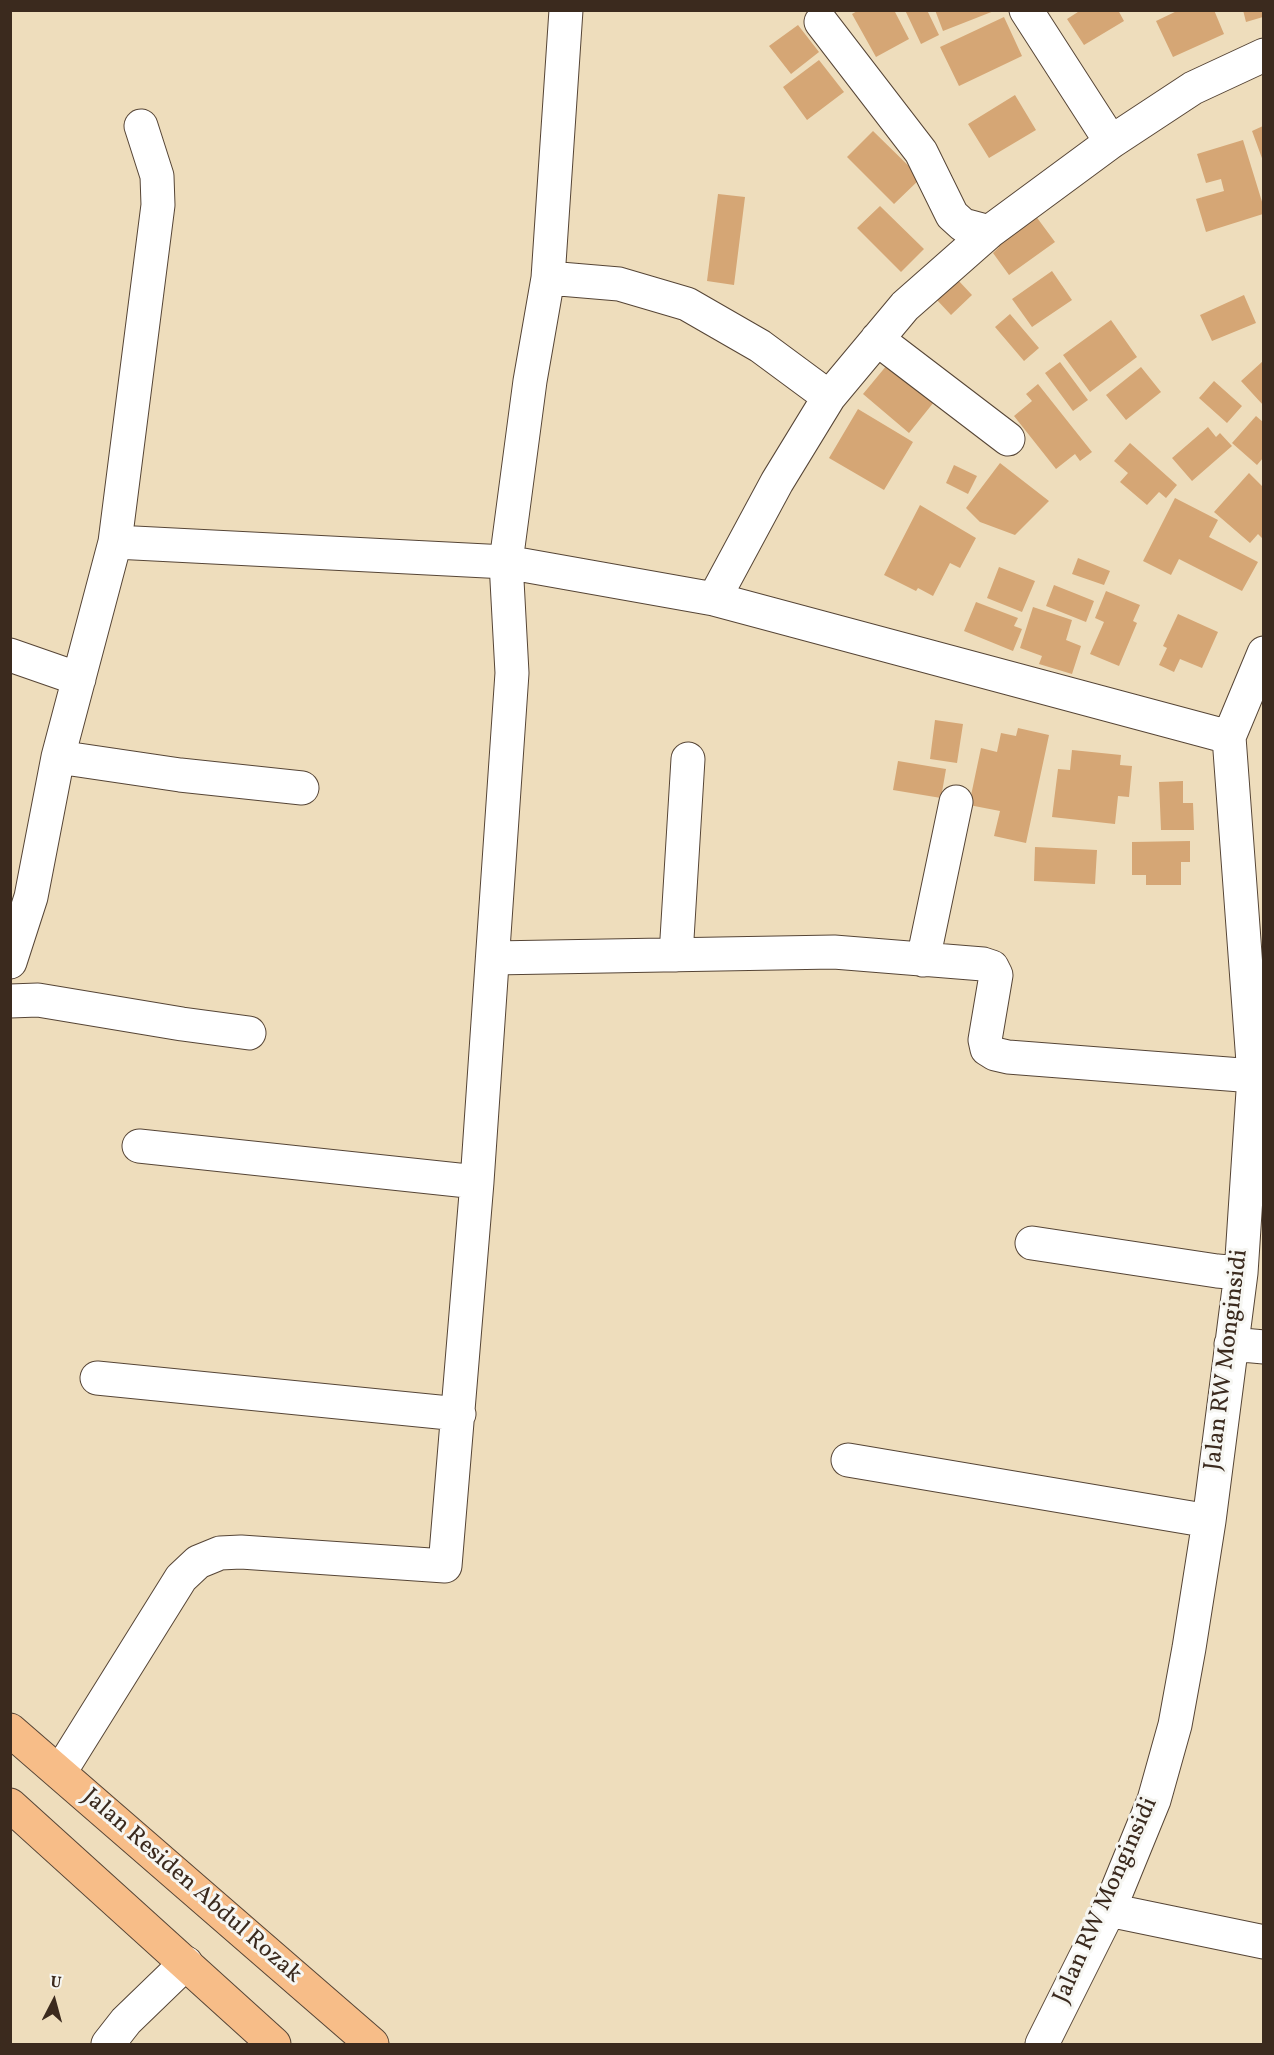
<!DOCTYPE html>
<style>
body{margin:0}
#map{position:relative;width:1274px;height:2055px;overflow:hidden;background:#eeddbc;font-family:Vollkorn,serif}
canvas{display:block}
.frame{position:absolute;inset:0;border:12px solid #3b2a1e;pointer-events:none}
.north{position:absolute;left:24px;top:1971px;width:60px;height:60px;-webkit-text-stroke:4px #f6f6f2;paint-order:stroke;rotate:6deg;font-size:16px;font-weight:700;line-height:24px;text-align:center;color:#3b2a1e}
.north::after{content:'';display:block;margin:auto;width:21px;height:27px;background:#3b2a1e;clip-path:polygon(50% 0,100% 100%,50% 72%,0 100%)}
</style>
<div id="map">
<canvas width="1274" height="2055"></canvas>
<div class="frame"></div>
<div class="north">U</div>
</div>
<script>
const c = document.querySelector('canvas').getContext('2d');
c.lineJoin = 'round';
function fillPath(path, color) {
  c.fillStyle = color;
  c.fill(path, 'evenodd');
}
function toPath(rows) {
  const path = new Path2D();
  for (const r of rows) {
    path.moveTo(r[0], r[1]);
    for (let i = 2; i < r.length; i += 2) path.lineTo(r[i], r[i + 1]);
  }
  return path;
}
function strokePath(path, color, width, dash) {
  c.strokeStyle = color;
  c.lineWidth = width;
  c.lineCap = dash ? 'butt' : 'round';
  c.setLineDash(dash || []);
  c.stroke(path);
}
function label(font, color, halo, rows, align = 'center') {
  c.font = font + ' Vollkorn,serif';
  c.lineWidth = 6;
  c.setLineDash([]);
  c.textBaseline = 'middle';
  c.strokeStyle = halo;
  c.fillStyle = color;
  for (const [text, x, y, turn = 0] of rows) {
    c.save();
    c.translate(x, y);
    c.rotate((+turn || 0) * Math.PI / 180);
    c.textAlign = isNaN(turn) ? turn : align;
    if (halo) c.strokeText(text, 0, 0);
    c.fillText(text, 0, 0);
    c.restore();
  }
}
fillPath(toPath([
 [859,10,894,10,909,39,876,57,852,14],
 [905,10,927,10,939,35,921,44],
 [935,10,994,10,994,11,943,31],
 [1081,10,1118,10,1124,21,1084,45,1067,19],
 [1179,10,1214,10,1224,34,1173,57,1156,21],
 [1243,10,1263,10,1263,17,1246,22],
 [1004,17,1022,56,959,86,940,47],
 [798,25,819,52,791,74,769,46],
 [819,60,844,92,807,120,783,87],
 [1015,95,1036,130,989,158,968,124],
 [1263,126,1263,161,1252,131],
 [873,131,921,178,894,204,847,157],
 [1243,140,1263,205,1263,214,1206,232,1196,199,1224,191,1221,179,1206,183,1197,154],
 [718,194,745,197,734,285,707,281],
 [880,206,924,249,901,272,857,228],
 [1035,215,1055,242,1009,275,993,253,999,247,993,239],
 [1052,271,1072,300,1032,327,1012,299],
 [957,279,972,295,951,315,936,299],
 [1244,295,1256,323,1212,341,1200,315],
 [1010,314,1039,348,1024,361,995,327],
 [1111,320,1137,357,1090,392,1063,355],
 [892,359,938,397,909,433,863,394],
 [1263,361,1263,405,1241,381],
 [1060,362,1088,400,1073,411,1045,373],
 [1141,367,1161,392,1126,420,1106,395],
 [1214,381,1242,406,1227,423,1199,398],
 [1038,384,1092,452,1080,461,1075,454,1056,469,1014,416,1032,401,1026,394],
 [858,409,913,442,884,490,829,458],
 [1256,416,1263,422,1263,458,1257,465,1232,443],
 [1208,427,1216,437,1220,433,1232,446,1192,481,1172,458],
 [1130,443,1177,485,1166,498,1159,492,1147,505,1120,482,1128,473,1114,461],
 [1000,463,1049,501,1015,535,980,522,966,508],
 [954,465,977,476,968,494,946,483],
 [1249,473,1263,487,1263,539,1258,534,1250,543,1214,512],
 [1175,498,1218,520,1209,537,1258,562,1242,591,1179,559,1171,575,1143,561],
 [920,505,976,538,960,568,950,563,933,596,918,588,916,591,884,575],
 [1078,558,1110,571,1104,585,1072,574],
 [999,567,1035,581,1022,612,987,598],
 [1054,585,1094,601,1086,622,1046,606],
 [1106,591,1140,605,1133,621,1137,623,1119,666,1090,654,1104,622,1095,618],
 [976,602,1018,618,1014,626,1022,629,1013,651,964,631],
 [1033,607,1072,620,1066,640,1081,646,1072,674,1039,664,1042,656,1020,648],
 [1178,614,1218,632,1202,668,1180,659,1174,672,1159,665,1167,648,1163,646],
 [935,720,963,724,957,763,930,759],
 [1018,728,1049,735,1026,843,994,836,1000,811,969,805,981,748,997,752,1001,733,1016,736],
 [1072,750,1121,755,1120,765,1132,766,1129,797,1118,796,1115,824,1052,817,1058,769,1070,770],
 [898,761,946,769,941,798,893,790],
 [1183,781,1183,803,1193,803,1194,830,1161,830,1159,782],
 [1190,841,1190,862,1181,862,1181,885,1146,885,1146,875,1132,875,1132,842],
 [1035,847,1097,850,1095,884,1034,881]
]), '#d5a675');
const minor = toPath([
 [1026,10,1111,142],
 [821,22,921,152,952,215,963,225,989,232],
 [548,278,619,284,687,304,760,346,829,397],
 [877,339,1008,439],
 [115,542,506,562,714,599,1229,737],
 [714,599,777,482,829,397,905,306,989,232,1111,142,1193,88,1264,55],
 [10,655,79,679],
 [58,757,180,775,302,788],
 [676,955,688,759],
 [493,958,834,952,983,964,992,967,996,975,985,1040,987,1049,995,1054,1008,1057,1254,1076],
 [923,960,956,802],
 [10,962,31,897,58,757,115,542,158,205,157,176,141,126],
 [10,1001,38,1000,182,1024,249,1033],
 [139,1146,477,1182],
 [1032,1243,1217,1271,1241,1273],
 [1231,1344,1264,1347],
 [97,1378,459,1414],
 [848,1460,1209,1521],
 [60,1772,181,1578,198,1562,220,1553,241,1552,445,1566,477,1182,512,673,506,562,530,381,548,278,566,10],
 [1109,1910,1264,1942],
 [108,2044,126,2021,186,1963],
 [1042,2044,1109,1910,1154,1800,1175,1725,1189,1648,1209,1521,1241,1273,1254,1076,1229,737,1264,653]
]);
const highway = toPath([
 [10,1730,372,2044],
 [10,1805,274,2044]
]);
strokePath(minor, '#564536', 35);
strokePath(highway, '#564536', 35);
strokePath(minor, '#fff', 33);
strokePath(highway, '#f7bd88', 33);
label('24px', '#3b2a1e', '#f6f6f2', [
 ["Jalan RW Monginsidi",1228,1360,-83],
 ["Jalan Residen Abdul Rozak",191,1887,41],
 ["Jalan RW Monginsidi",1107,1901,-66]
]);
</script>
